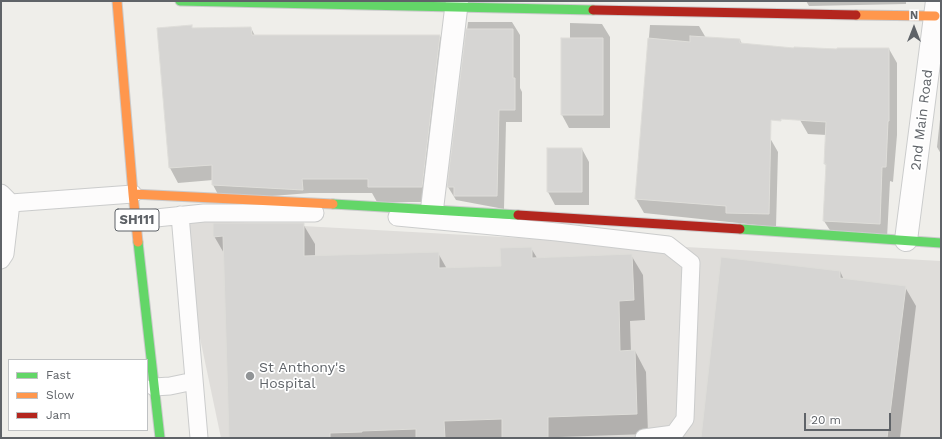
<!DOCTYPE html>
<style>
body{margin:0}
#map{position:relative;width:942px;height:439px;overflow:hidden;background:#efeeea;font-family:"Work Sans",sans-serif}
canvas{display:block}
.frame{position:absolute;inset:0;border:2px solid #5f6368;pointer-events:none}
.legend{position:absolute;left:8px;top:359px;width:140px;height:72px;box-sizing:border-box;background:#fff;border:1px solid #bfc1c3;margin:0;padding:5px 7px;list-style:none;font-size:12px;color:#5f6368}
.legend li{display:flex;align-items:center;gap:8px;height:20px}
.legend b{width:20px;border:1px solid #bfc1c3}
.north{position:absolute;left:894px;top:8px;width:40px;height:40px;-webkit-text-stroke:3px #fff;paint-order:stroke;rotate:0deg;font-size:11px;font-weight:700;line-height:16px;text-align:center;color:#5f6368}
.north::after{content:'';display:block;margin:auto;width:14px;height:18px;background:#5f6368;clip-path:polygon(50% 0,100% 100%,50% 72%,0 100%)}
.scale{position:absolute;left:804px;top:413px;width:87px;height:18px;box-sizing:border-box;border:2px solid #5f6368;border-top:0;padding-left:5px;font-size:12px;line-height:14px;white-space:nowrap;color:#5f6368;-webkit-text-stroke:3px #fff;paint-order:stroke}
</style>
<div id="map">
<canvas width="942" height="439"></canvas>
<div class="frame"></div>
<ul class="legend">
<li><b style="height:5px;background:#63d668"></b>Fast</li>
<li><b style="height:5px;background:#ff974d"></b>Slow</li>
<li><b style="height:5px;background:#b3261e"></b>Jam</li>
</ul>
<div class="north">N</div>
<div class="scale">20 m</div>
</div>
<script>
const c = document.querySelector('canvas').getContext('2d');
c.lineJoin = 'round';
function fillPath(path, color) {
  c.fillStyle = color;
  c.fill(path, 'evenodd');
}
function toPath(rows) {
  const path = new Path2D();
  for (const r of rows) {
    path.moveTo(r[0], r[1]);
    for (let i = 2; i < r.length; i += 2) path.lineTo(r[i], r[i + 1]);
  }
  return path;
}
function strokePath(path, color, width, dash) {
  c.strokeStyle = color;
  c.lineWidth = width;
  c.lineCap = dash ? 'butt' : 'round';
  c.setLineDash(dash || []);
  c.stroke(path);
}
function label(font, color, halo, rows, align = 'center') {
  c.font = font + ' "Work Sans",sans-serif';
  c.lineWidth = 3.5;
  c.setLineDash([]);
  c.textBaseline = 'middle';
  c.strokeStyle = halo;
  c.fillStyle = color;
  for (const [text, x, y, turn = 0] of rows) {
    c.save();
    c.translate(x, y);
    c.rotate((+turn || 0) * Math.PI / 180);
    c.textAlign = isNaN(turn) ? turn : align;
    if (halo) c.strokeText(text, 0, 0);
    c.fillText(text, 0, 0);
    c.restore();
  }
}
fillPath(toPath([
 [175,219,941,261,941,438,221,438]
]), '#dfddda');
fillPath(toPath([
 [806,1,906,1,906,4,809,6],
 [468,22,512,22,520,35,520,88,522,92,522,122,506,122,504,209,456,200,448,187],
 [570,23,602,24,610,37,610,128,569,128,562,115,570,39],
 [650,25,699,26,706,38,740,40,742,44,770,138,778,152,776,227,644,213,636,199],
 [191,26,193,29,251,28,255,36,440,36,448,50,430,202,377,202,372,193,310,193,221,200,213,185,213,180,178,183,170,168,158,29],
 [889,49,897,63,897,135,893,182,890,181,887,238,833,235,824,221,827,167,825,164,827,135,808,134,800,120,838,50],
 [941,110,941,154,937,147],
 [582,149,589,162,589,205,555,205,548,192],
 [303,224,315,244,315,257,438,253,447,269,502,267,531,248,537,258,631,255,643,275,645,320,630,321,631,352,635,351,646,372,648,434,559,437,559,438,230,438,225,255,214,236],
 [840,271,844,280,905,287,916,306,900,438,702,438]
]), '#0003');
const building = toPath([
 [192,25,192,28,251,27,252,35,440,35,422,187,368,187,368,179,302,179,303,190,212,185,212,165,169,168,157,28,192,25],
 [466,29,513,29,513,78,515,78,515,110,499,110,497,196,454,196,454,187,447,187,466,29],
 [690,36,740,39,740,43,794,48,794,47,837,49,837,48,889,48,889,121,888,121,886,167,882,167,880,224,823,221,826,164,824,164,826,122,781,119,781,121,771,120,769,214,726,213,726,206,635,199,648,38,690,42,690,36],
 [561,38,603,38,603,115,561,115,561,38],
 [547,148,582,148,582,192,547,192,547,148],
 [213,223,304,223,304,256,439,252,439,268,501,266,500,248,532,247,532,258,632,254,634,300,619,301,620,351,635,350,637,414,548,417,548,437,502,438,502,419,444,421,445,438,416,438,416,429,362,431,362,432,330,433,330,438,229,438,223,236,213,237,213,223],
 [721,257,840,271,840,278,906,286,887,438,701,438,721,257]
]);
fillPath(building, '#d6d5d3');
strokePath(building, '#deddd9', 1);
const lane = toPath([
 [1,193,11,203,5,254,1,260],
 [11,203,133,194],
 [180,215,199,438],
 [397,217,557,232,668,245,691,263,685,419,674,434,644,438],
 [137,220,204,213,315,213],
 [154,387,170,386,194,381]
]);
const street = toPath([
 [432,209,457,1],
 [906,240,937,1]
]);
const fast = toPath([
 [180,1,593,10],
 [333,204,518,215],
 [740,229,941,243],
 [138,242,160,438]
]);
const slow = toPath([
 [117,1,133,194,138,242],
 [856,15,935,16],
 [133,194,333,204]
]);
const jam = toPath([
 [593,10,856,15],
 [518,215,740,229]
]);
strokePath(lane, '#cbcccc', 19);
strokePath(street, '#cbcccc', 24);
strokePath(fast, '#cacacb', 11);
strokePath(slow, '#cacacb', 11);
strokePath(jam, '#cacacb', 11);
strokePath(lane, '#fdfcfc', 17);
strokePath(street, '#fdfcfc', 22);
strokePath(fast, '#63d668', 9);
strokePath(slow, '#ff974d', 9);
strokePath(jam, '#b3261e', 9);
for (const [x, y, r, color] of [
 [250,376,5,"#919496"]
]) {
  const dot = new Path2D();
  dot.arc(x, y, r, 0, 2 * Math.PI);
  c.fillStyle = color;
  c.fill(dot);
  strokePath(dot, '#fff', 1.5);
}
for (const [x, y, w] of [
 [137,220,44]
]) {
  const box = new Path2D();
  box.roundRect(x - w / 2, y - 11, w, 22, 3);
  c.fillStyle = '#fff';
  c.fill(box);
  strokePath(box, '#5f6368', 1);
}
label('bold 13px', '#5f6368', null, [
 ["SH111",137,220]
]);
label('14px', '#5f6368', '#fff', [
 ["2nd Main Road",922,120,-83]
]);
label('14px', '#5f6368', '#fff', [
 ["St Anthony's",259,368],
 ["Hospital",259,384]
], 'left');
</script>
